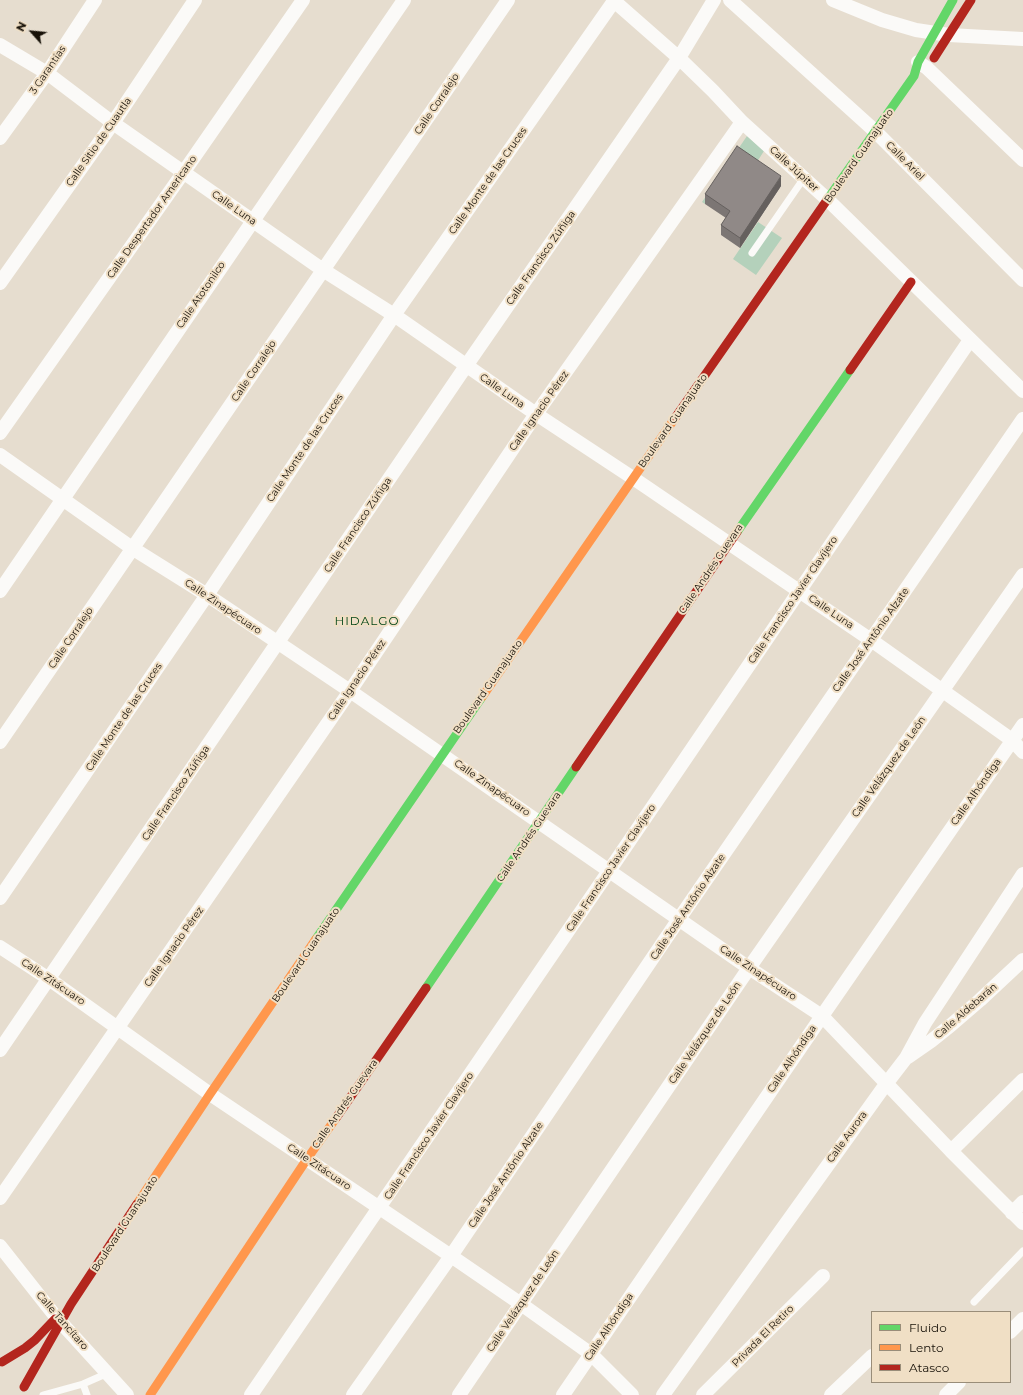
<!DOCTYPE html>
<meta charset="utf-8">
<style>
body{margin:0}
#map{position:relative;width:1023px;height:1395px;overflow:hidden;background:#e6ddcf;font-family:Montserrat,sans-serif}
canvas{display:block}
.legend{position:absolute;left:871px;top:1311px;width:140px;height:72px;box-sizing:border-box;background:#f0dfc5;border:1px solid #998d79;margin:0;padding:5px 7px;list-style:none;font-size:12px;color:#171108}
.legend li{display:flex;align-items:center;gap:8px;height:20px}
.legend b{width:20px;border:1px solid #998d79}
.north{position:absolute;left:12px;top:12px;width:40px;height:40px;-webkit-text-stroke:3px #f0dfc5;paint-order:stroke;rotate:297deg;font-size:11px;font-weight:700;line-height:16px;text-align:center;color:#171108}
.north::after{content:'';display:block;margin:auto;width:14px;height:18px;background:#171108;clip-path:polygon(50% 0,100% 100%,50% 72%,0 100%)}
</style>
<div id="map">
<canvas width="1023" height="1395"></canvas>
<ul class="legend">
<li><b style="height:5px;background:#63d668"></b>Fluido</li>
<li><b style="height:5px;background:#ff974d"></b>Lento</li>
<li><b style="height:5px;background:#b3261e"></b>Atasco</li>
</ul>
<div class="north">N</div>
</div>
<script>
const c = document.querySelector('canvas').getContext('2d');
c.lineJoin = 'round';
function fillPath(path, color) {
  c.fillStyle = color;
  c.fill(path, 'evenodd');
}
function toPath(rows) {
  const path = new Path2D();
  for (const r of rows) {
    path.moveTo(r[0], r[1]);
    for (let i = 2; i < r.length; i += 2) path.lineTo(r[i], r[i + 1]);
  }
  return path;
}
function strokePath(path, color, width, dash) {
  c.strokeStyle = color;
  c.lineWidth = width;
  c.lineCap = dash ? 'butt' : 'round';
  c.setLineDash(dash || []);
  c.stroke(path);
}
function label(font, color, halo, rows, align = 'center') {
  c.font = font + ' Montserrat,sans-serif';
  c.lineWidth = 4;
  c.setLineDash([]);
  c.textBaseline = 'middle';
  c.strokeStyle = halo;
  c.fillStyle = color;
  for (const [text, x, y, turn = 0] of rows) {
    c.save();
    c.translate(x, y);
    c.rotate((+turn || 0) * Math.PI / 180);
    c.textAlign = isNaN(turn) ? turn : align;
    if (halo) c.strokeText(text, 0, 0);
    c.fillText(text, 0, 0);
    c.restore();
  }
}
fillPath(toPath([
 [747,136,764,151,755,165,705,204,702,202],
 [758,222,782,238,756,275,733,259]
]), '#b4d1bb');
strokePath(toPath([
 [752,253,804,178],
 [974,1302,1023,1251],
 [83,1384,87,1395],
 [43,1395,83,1384,108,1373]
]), '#fbfaf8', 7);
strokePath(toPath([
 [613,0,679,58,713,91,742,122,828,200,1023,391],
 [730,0,875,131,1023,280],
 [833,0,882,20,916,30,949,35,1023,39],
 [0,45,47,73,113,123,323,270,394,315,536,414,633,478,871,640,1012,740,1023,752],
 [918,62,927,68,1023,160],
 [0,138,47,73,95,0],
 [0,283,113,123,195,0],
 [0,433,183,173,303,0],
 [0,455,132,548,207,595,350,691,749,968,822,1016,951,1151,1023,1223],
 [0,591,404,0],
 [0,742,508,0],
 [0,898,207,595,394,315,614,1],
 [0,947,49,979,210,1094,451,1256,521,1304,591,1354,632,1395],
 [0,1050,466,366,679,58,714,0],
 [908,1057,931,1041,951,1025,980,1000,1023,960],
 [951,1151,1023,1080],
 [0,1198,350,691,536,414,742,122],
 [1012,1213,1023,1202],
 [0,1246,56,1317,127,1395],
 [1010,1332,1023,1319],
 [251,1395,609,871,970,340],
 [353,1395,451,1256,679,919,1023,419],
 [459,1395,749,968,1023,575],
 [563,1395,822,1016,1023,725],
 [663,1395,886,1084,906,1058,925,1023,1023,874],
 [703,1395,823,1276],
 [831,1395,872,1356],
 [946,1395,959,1382]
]), '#fbfaf8', 14);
strokePath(toPath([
 [827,200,914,76,918,62,953,0],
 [737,532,850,370],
 [316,939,482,697],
 [426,988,576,767]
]), '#63d668', 9);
strokePath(toPath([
 [482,697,675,418],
 [137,1204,210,1094,316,939],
 [150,1395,307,1159,336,1118]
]), '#ff974d', 9);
strokePath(toPath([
 [934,58,971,0],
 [850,370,911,282],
 [675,418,827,200],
 [576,767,737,532],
 [336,1118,426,988],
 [2,1362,25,1348,35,1340,55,1319],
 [24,1387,71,1304,137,1204]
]), '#b3261e', 9);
fillPath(toPath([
 [781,186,740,248,721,235,721,225,726,218,705,204,705,194]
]), '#7c7674');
fillPath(toPath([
 [781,176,781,186,740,248,740,238]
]), '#65605e');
const building = toPath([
 [737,146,781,176,740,238,721,225,730,211,705,194,737,146]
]);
fillPath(building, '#908987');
strokePath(building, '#65605e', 1);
label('10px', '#171108', '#f0dfc5', [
 ["3 Garantías",48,70,-56],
 ["Calle Corralejo",437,104,-56],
 ["Calle Sitio de Cuautla",99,142,-55],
 ["Boulevard Guanajuato",859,156,-55],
 ["Calle Ariel",905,161,45],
 ["Calle Júpiter",794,169,42],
 ["Calle Monte de las Cruces",488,181,-55],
 ["Calle Luna",234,208,35],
 ["Calle Despertador Americano",152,217,-55],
 ["Calle Francisco Zúñiga",541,258,-55],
 ["Calle Atotonilco",201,295,-56],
 ["Calle Corralejo",254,371,-56],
 ["Calle Luna",502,391,35],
 ["Calle Ignacio Pérez",539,411,-55],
 ["Boulevard Guanajuato",673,421,-55],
 ["Calle Monte de las Cruces",305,448,-56],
 ["Calle Francisco Zúñiga",358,525,-56],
 ["Calle Andrés Guevara",711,569,-56],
 ["Calle Francisco Javier Clavijero",793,600,-56],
 ["Calle Zinapécuaro",223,607,34],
 ["Calle Luna",831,612,34],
 ["Calle Corralejo",71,638,-56],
 ["Calle José Antônio Alzate",871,640,-55],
 ["Calle Ignacio Pérez",357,680,-56],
 ["Boulevard Guanajuato",488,687,-55],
 ["Calle Monte de las Cruces",124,717,-56],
 ["Calle Velázquez de León",889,767,-55],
 ["Calle Zinapécuaro",492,788,35],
 ["Calle Alhóndiga",976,792,-55],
 ["Calle Francisco Zúñiga",176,793,-56],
 ["Calle Andrés Guevara",529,837,-56],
 ["Calle Francisco Javier Clavijero",611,868,-56],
 ["Calle José Antônio Alzate",688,907,-56],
 ["Calle Ignacio Pérez",174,947,-55],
 ["Boulevard Guanajuato",306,955,-56],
 ["Calle Zinapécuaro",758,973,34],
 ["Calle Zitácuaro",53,982,34],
 ["Calle Aldebarán",966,1011,-41],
 ["Calle Velázquez de León",705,1033,-56],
 ["Calle Alhóndiga",792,1059,-56],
 ["Calle Andrés Guevara",345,1104,-55],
 ["Calle Francisco Javier Clavijero",429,1136,-56],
 ["Calle Aurora",847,1137,-54],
 ["Calle Zitácuaro",319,1167,34],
 ["Calle José Antônio Alzate",506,1175,-56],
 ["Boulevard Guanajuato",125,1224,-57],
 ["Calle Velázquez de León",523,1301,-56],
 ["Calle Tancítaro",62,1321,49],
 ["Calle Alhóndiga",609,1327,-56],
 ["Privada El Retiro",763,1336,-45]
]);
c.letterSpacing = '1px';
label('12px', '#004516', '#f0dfc5', [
 ["HIDALGO",367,621]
]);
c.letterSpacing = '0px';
</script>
